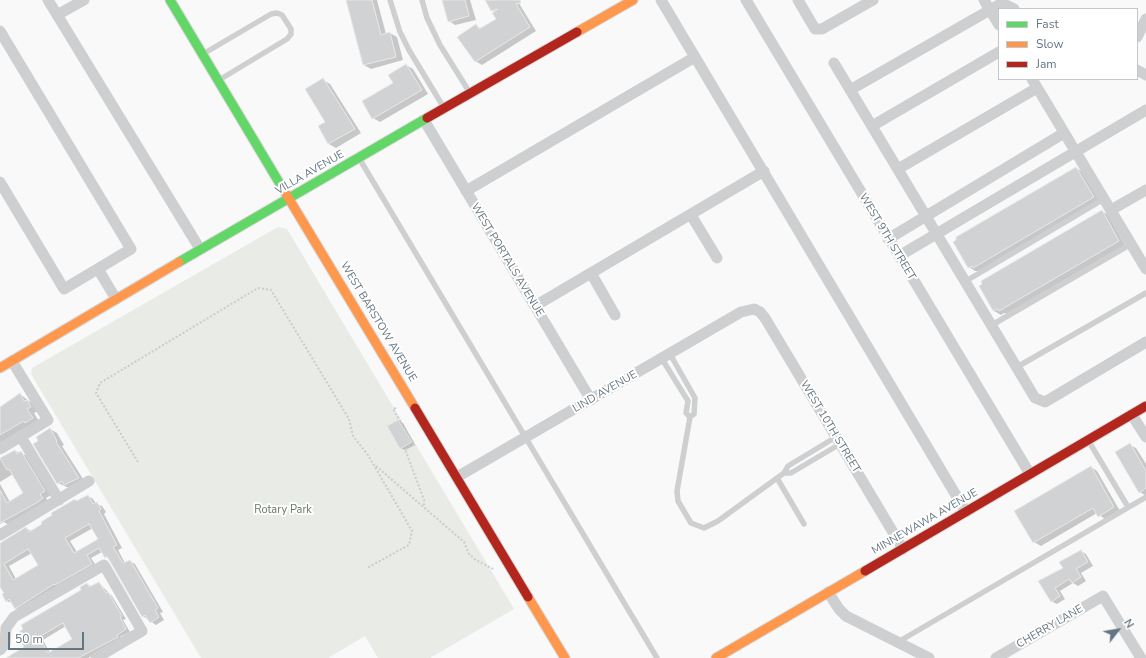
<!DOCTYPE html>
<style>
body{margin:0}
#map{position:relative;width:1146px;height:658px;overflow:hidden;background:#f9f9f9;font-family:"Nunito Sans",sans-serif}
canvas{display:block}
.legend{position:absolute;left:998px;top:8px;width:140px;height:72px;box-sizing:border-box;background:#fff;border:1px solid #c1c8cd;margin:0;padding:5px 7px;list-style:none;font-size:12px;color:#657683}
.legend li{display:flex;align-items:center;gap:8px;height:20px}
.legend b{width:20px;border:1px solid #c1c8cd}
.north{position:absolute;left:1098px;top:610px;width:40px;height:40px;-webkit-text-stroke:3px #fff;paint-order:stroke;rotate:59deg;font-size:11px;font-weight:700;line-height:16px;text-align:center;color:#657683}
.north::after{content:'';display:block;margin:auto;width:14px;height:18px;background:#657683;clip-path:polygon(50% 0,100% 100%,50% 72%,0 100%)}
.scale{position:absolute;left:8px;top:632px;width:76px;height:18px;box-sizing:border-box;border:2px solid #657683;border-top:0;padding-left:5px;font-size:12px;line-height:14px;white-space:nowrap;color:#657683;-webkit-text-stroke:3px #fff;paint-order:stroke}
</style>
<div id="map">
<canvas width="1146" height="658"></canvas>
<ul class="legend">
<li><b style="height:5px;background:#63d668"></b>Fast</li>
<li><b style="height:5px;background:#ff974d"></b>Slow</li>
<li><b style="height:5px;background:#b3261e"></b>Jam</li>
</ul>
<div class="north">N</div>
<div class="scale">50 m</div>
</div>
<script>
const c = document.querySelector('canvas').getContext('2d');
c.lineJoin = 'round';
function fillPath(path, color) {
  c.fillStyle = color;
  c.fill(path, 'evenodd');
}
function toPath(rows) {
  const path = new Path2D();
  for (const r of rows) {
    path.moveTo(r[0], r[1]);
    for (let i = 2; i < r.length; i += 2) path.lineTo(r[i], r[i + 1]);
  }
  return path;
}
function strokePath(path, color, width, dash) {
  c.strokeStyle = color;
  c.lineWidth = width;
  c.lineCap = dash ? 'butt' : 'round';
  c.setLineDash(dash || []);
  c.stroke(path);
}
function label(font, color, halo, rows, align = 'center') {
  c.font = font + ' "Nunito Sans",sans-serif';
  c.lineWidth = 4;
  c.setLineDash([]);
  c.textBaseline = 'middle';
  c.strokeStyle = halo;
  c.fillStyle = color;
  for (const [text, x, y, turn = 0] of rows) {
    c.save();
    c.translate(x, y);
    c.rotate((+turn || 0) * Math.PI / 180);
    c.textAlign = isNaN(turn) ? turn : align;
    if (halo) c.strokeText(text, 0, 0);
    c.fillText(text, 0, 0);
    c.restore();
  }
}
fillPath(toPath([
 [278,227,287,229,514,609,430,658,378,658,365,636,328,658,201,658,31,374,32,368]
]), '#e8ebe6');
fillPath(toPath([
 [347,0,377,0,386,34,390,33,397,37,403,60,371,69,364,65],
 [443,0,470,0,476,20,455,25,449,21],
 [486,0,517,0,536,31,482,65,475,61,476,25,481,29,497,19,495,12,492,10],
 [406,65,413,69,428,94,380,122,373,118],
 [323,80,330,84,361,133,336,148,329,144,319,127,326,122],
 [1076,168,1083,172,1100,201,980,271,975,271,969,267],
 [1102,211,1108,215,1125,245,1007,314,1004,313,1001,315,994,311,983,284],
 [20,394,34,405,38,411,34,413,40,423,0,443,0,409],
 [398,421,403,423,415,445,405,450,401,448],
 [50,429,57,433,64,445,62,446,85,482,71,489,58,483],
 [1130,445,1136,448,1146,464,1146,496,1140,492],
 [15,451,28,456,51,495,46,498,49,502,9,525,4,522,0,524,0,484,10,502,24,493,13,474,0,482,0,458],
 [1091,467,1097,471,1120,511,1106,520,1097,513,1041,546,1034,542],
 [88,496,93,499,96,504,102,506,106,512,104,514,122,548,118,550,125,563,130,561,135,564,163,612,160,613,164,620,156,625,143,616,111,560,106,557,102,552,91,558,97,567,20,611,15,608,13,603,6,601,5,593,0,584,0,544,26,528,31,531,43,525,75,500,78,502],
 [93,528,99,539,77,552,70,541],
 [32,553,40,566,16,579,9,566],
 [1081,551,1086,554,1093,566,1081,573,1086,581,1078,586,1073,583,1060,591,1065,599,1057,604,1051,601,1040,581,1064,569],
 [99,583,112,596,126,619,123,620,130,632,120,637,122,639,88,658,10,658,26,647,83,591,87,584,92,587],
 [66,626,73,639,50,653,43,640]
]), '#0003');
const building = toPath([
 [346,0,372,0,381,35,390,32,396,57,363,65,346,0],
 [442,0,465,0,469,16,448,22,442,0],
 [485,0,520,0,521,3,516,4,530,27,475,62,457,37,476,24,479,29,496,19,492,13,498,9,491,11,485,0],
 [406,64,422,90,372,119,362,101,393,83,388,75,406,64],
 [323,78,355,129,328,144,318,126,325,122,305,89,323,78],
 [1076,167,1094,197,973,268,972,266,968,268,953,242,956,240,956,237,1076,167],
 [1102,210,1119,241,999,311,997,309,993,311,979,286,982,284,981,281,1102,210],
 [20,393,24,401,27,400,31,407,27,409,33,418,25,423,24,421,0,435,0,407,20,393],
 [398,420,412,442,400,449,387,426,398,420],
 [50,428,57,441,56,442,79,478,64,485,62,481,57,484,33,444,38,441,36,437,50,428],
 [1130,443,1146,471,1146,488,1139,493,1115,452,1130,443],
 [15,450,17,454,21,451,45,491,40,494,43,498,38,502,0,523,0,490,7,503,23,493,9,469,7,470,0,458,15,450],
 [1091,466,1114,507,1098,517,1093,508,1033,543,1014,511,1091,466],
 [88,495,93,504,97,502,101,509,99,511,117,545,113,547,123,563,130,560,158,608,155,610,159,617,150,623,145,615,142,617,107,556,105,558,99,548,87,555,92,564,55,585,54,584,15,609,9,599,6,602,2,594,4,593,0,587,0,543,26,527,29,532,42,524,41,522,52,515,51,513,75,499,76,501,88,495],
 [89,524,98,539,74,553,65,538,89,524],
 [28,549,38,565,13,580,4,564,28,549],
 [1081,550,1088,562,1076,569,1081,577,1072,583,1069,579,1055,588,1060,596,1051,602,1038,581,1063,568,1059,562,1081,550],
 [99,582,106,593,108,592,122,616,120,617,126,629,117,635,118,637,78,658,6,658,24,647,20,639,22,637,19,632,23,629,21,625,81,590,80,587,87,583,89,587,99,582],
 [63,623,72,639,48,653,39,637,63,623]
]);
fillPath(building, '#d0d2d3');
strokePath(building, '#e8e8e8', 1);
const fast = toPath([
 [170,0,283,189],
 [179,262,427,118]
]);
const slow = toPath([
 [577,32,633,0],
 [283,189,415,408],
 [0,368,179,262],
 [528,597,565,658],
 [716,658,865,571]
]);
const jam = toPath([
 [427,118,577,32],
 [415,408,528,597],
 [865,571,1146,406]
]);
strokePath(fast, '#d5d6d7', 11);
strokePath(slow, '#d5d6d7', 11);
strokePath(jam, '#d5d6d7', 11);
strokePath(toPath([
 [396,408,393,409,414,444,405,449,424,500,424,507],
 [138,462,96,393,100,383,258,288,271,290,349,419,353,436,368,455,412,531,409,545,367,568],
 [376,466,464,542,469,554,476,560,493,569]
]), '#cbcccd', 2, [2, 2]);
strokePath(toPath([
 [390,0,400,32,409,50,444,108],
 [422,0,427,18,440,45,470,93],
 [203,54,271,14,277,13,282,15,291,29,291,34,287,39,219,80],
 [359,158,657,658],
 [966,281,1104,199],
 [992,325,1131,244],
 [670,354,695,398,694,414,690,417,677,491,678,501,691,523,704,528,718,521,784,473,788,466,836,437],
 [662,359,688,401,686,413,690,417],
 [1017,367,1146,293],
 [1088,440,1128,507],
 [784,473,791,473,840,444],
 [777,478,804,524],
 [898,642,1146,497]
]), '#cecfd0', 5.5);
strokePath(toPath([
 [48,0,200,249],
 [661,0,966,512],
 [746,0,1030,474],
 [798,0,815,29,822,29,873,0],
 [984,0,999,25],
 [57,15,84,0],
 [0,31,131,249,64,289,0,182],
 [1137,37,1146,19],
 [834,63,1035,398,1045,402,1146,342],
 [1137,70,1146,75],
 [1032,79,1146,269],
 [850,90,1002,3,1014,9],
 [424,120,591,400],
 [872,126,999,52],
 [898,169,1037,88],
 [466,191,695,57],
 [1111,210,1146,190],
 [691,215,717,258],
 [888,239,1064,133],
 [899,256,1146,110],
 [98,269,116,299],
 [591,273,615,315],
 [535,306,764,171],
 [1132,415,1146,437],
 [21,437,59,500],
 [0,449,48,420,12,361],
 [457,477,741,312,754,309,760,312,765,318,903,549],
 [0,535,89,481],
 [828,592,839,609,846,616,929,658],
 [0,650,5,644,6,628,14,617,104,565,142,631,96,658],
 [996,658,1103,596,1141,658]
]), '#cecfd0', 11);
strokePath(fast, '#63d668', 9);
strokePath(slow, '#ff974d', 9);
strokePath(jam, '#b3261e', 9);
label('11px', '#657683', '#fff', [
 ["VILLA AVENUE",310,173,-30],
 ["WEST 9TH STREET",887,237,59],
 ["WEST PORTALS AVENUE",507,260,59],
 ["WEST BARSTOW AVENUE",378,322,59],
 ["LIND AVENUE",605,392,-30],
 ["WEST 10TH STREET",830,427,59],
 ["MINNEWAWA AVENUE",925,522,-30],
 ["CHERRY LANE",1050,627,-30]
]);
label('11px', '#687a64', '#fff', [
 ["Rotary Park",283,510]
]);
</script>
